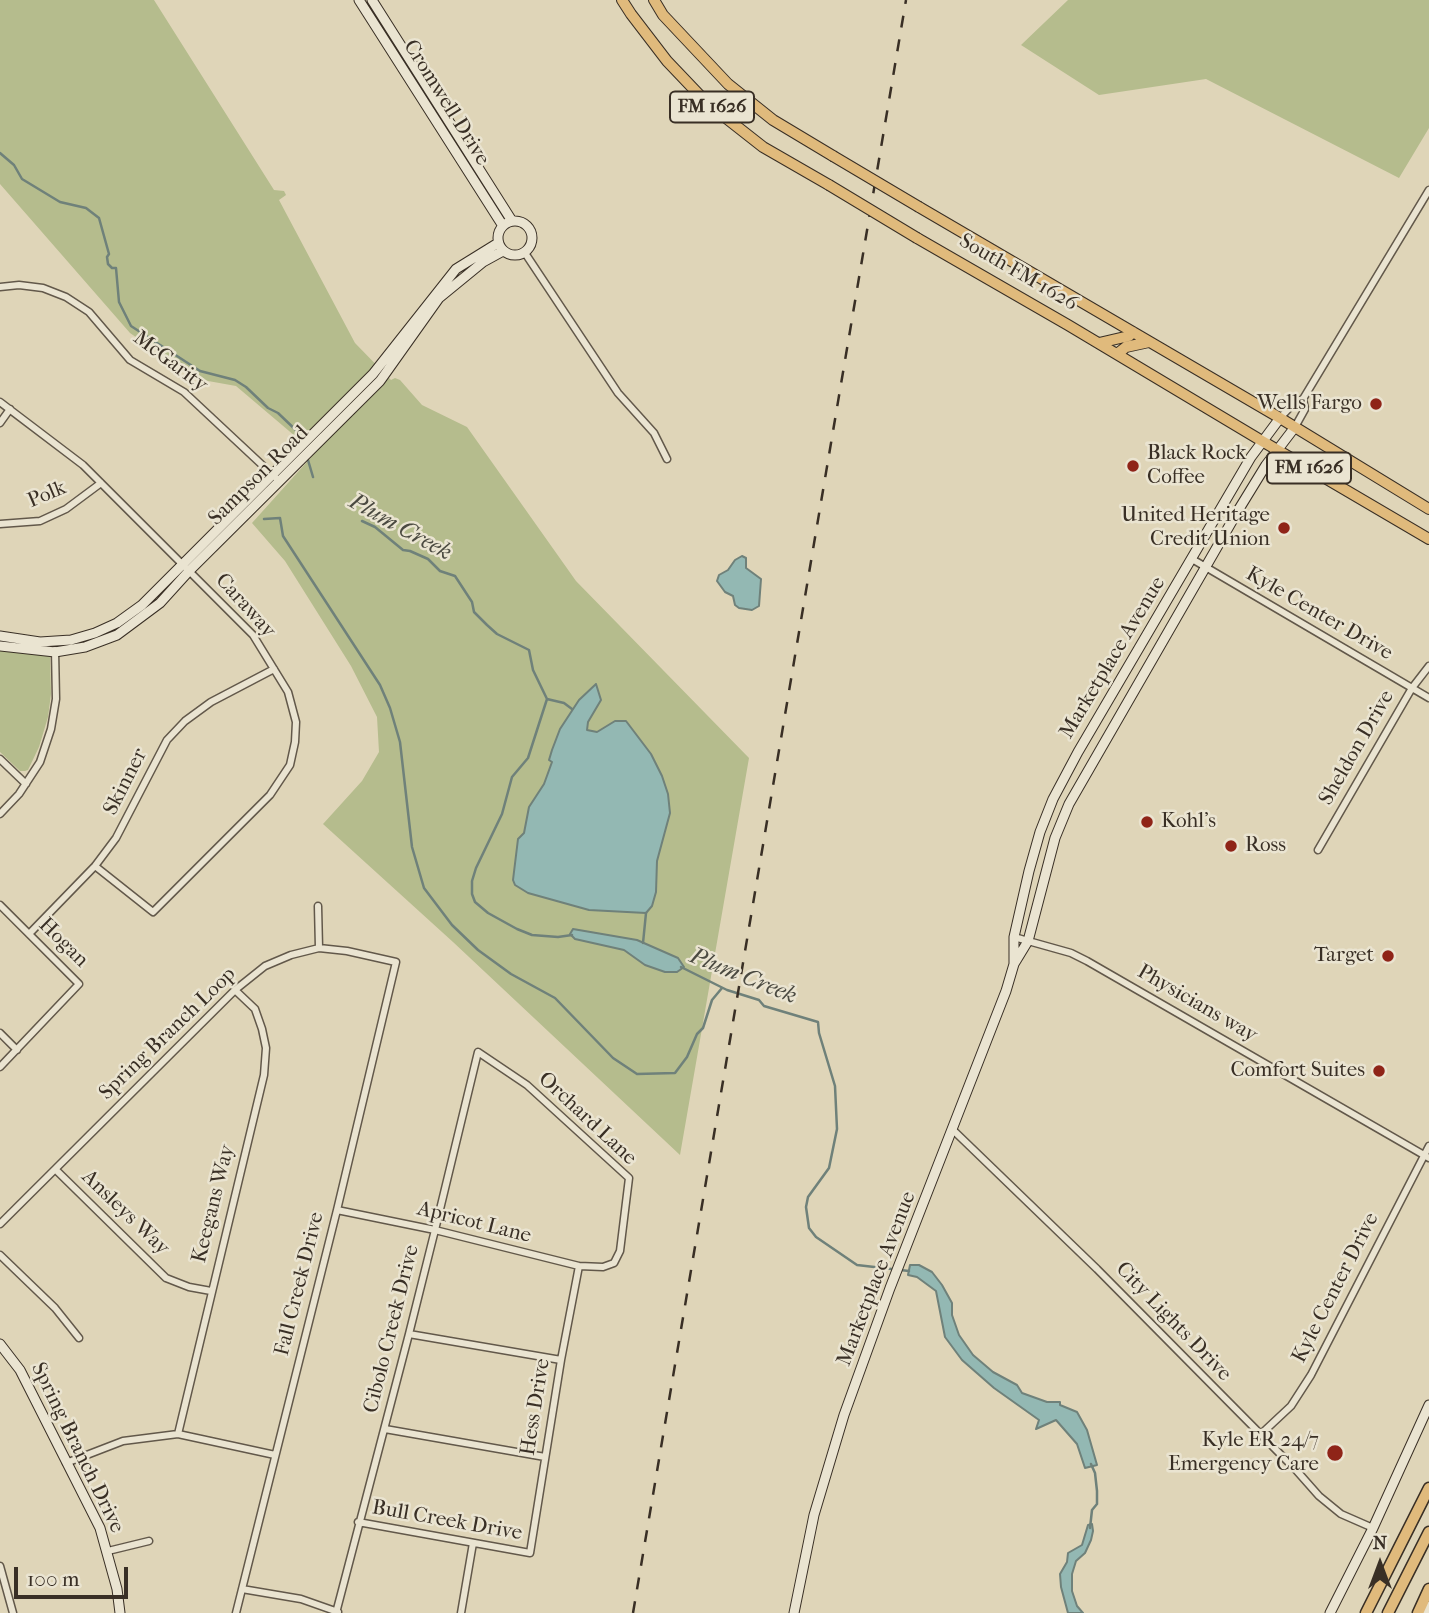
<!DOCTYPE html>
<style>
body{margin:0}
#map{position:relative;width:1429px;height:1613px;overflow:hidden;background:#dfd5b8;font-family:"IM FELL French Canon",serif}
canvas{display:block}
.north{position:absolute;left:1345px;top:1529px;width:70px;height:70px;-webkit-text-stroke:5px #eae4d1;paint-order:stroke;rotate:0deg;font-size:19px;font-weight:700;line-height:28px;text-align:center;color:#392f25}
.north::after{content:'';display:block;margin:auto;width:24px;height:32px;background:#392f25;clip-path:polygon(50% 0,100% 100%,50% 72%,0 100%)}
.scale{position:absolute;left:14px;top:1567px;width:114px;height:32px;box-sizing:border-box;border:4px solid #392f25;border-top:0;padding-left:9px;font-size:21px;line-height:24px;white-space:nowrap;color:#392f25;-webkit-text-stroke:5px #eae4d1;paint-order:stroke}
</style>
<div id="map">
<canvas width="1429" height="1613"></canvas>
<div class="north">N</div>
<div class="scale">100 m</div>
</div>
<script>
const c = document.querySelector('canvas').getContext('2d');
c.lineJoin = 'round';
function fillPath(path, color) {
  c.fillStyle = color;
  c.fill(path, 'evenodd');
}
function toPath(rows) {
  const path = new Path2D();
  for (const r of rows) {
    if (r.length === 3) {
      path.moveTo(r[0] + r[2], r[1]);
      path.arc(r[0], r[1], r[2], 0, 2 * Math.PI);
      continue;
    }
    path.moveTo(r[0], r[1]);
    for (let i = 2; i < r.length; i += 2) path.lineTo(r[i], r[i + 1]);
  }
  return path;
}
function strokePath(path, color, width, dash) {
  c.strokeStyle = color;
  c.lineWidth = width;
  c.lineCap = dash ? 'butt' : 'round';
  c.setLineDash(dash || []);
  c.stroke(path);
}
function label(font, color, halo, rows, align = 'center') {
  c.font = font + ' "IM FELL French Canon",serif';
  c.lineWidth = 5;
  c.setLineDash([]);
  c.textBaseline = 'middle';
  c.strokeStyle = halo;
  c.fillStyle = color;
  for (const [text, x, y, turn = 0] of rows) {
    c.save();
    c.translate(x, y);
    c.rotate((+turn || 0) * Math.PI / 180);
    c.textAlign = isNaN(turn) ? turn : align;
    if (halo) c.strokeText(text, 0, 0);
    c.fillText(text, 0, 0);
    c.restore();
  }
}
fillPath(toPath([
 [0,0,154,0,274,190,284,191,286,195,279,200,355,343,391,380,395,378,400,380,422,405,467,427,576,581,749,758,680,1155,453,942,323,824,362,781,379,752,377,717,351,666,285,561,252,523,315,453,236,386,197,379,130,333,0,184],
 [1068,0,1429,0,1429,128,1399,178,1206,79,1099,95,1021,45],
 [0,647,48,654,50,656,51,694,48,717,39,747,28,770,25,771,20,771,0,752]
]), '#b5bc8d');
const water = toPath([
 [742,556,746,558,746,568,761,579,759,606,752,610,739,608,735,605,733,596,725,592,717,581,719,575,728,570,735,560,742,556],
 [596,684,601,700,588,722,587,730,597,732,615,721,626,721,651,754,662,776,668,794,670,813,657,861,656,892,652,906,646,913,589,910,528,893,515,885,513,880,518,839,524,833,529,807,544,784,552,762,549,760,552,750,560,729,579,700,596,684],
 [573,929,637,940,678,958,684,967,677,972,665,972,645,965,624,950,575,939,570,934,573,929],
 [910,1265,919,1265,932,1272,942,1285,952,1303,952,1315,959,1335,973,1355,993,1372,1017,1385,1022,1393,1047,1402,1060,1402,1060,1405,1077,1412,1087,1430,1097,1465,1085,1468,1077,1444,1056,1420,1036,1429,1039,1420,994,1388,962,1360,945,1337,936,1291,917,1277,908,1275,910,1265],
 [1092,1524,1093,1531,1091,1540,1085,1553,1076,1561,1072,1574,1072,1591,1077,1606,1083,1613,1068,1613,1061,1587,1060,1574,1067,1562,1068,1553,1082,1545,1088,1525,1092,1524]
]);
fillPath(water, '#93b8b3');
strokePath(water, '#6f817a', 2);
strokePath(toPath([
 [0,153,14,165,22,179,60,202,86,208,99,218,109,254,107,257,108,264,112,268,116,268,119,302,131,326,200,371,235,380,246,387,268,408,278,413,301,435],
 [308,460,313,477],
 [264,519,280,518,283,536,380,685,390,708,400,742,412,847,424,888,452,925,478,950,511,974,555,998,613,1058,637,1074,675,1073,687,1057,697,1034,703,1028,712,1000,722,988],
 [362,521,375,527,403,550,410,551,428,559,440,571,455,576,472,602,474,612,487,625,497,634,529,650,533,670,547,699,528,758,512,777,502,814,476,868,472,881,472,894,475,902,488,913,517,929,532,935,558,937,572,935],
 [547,699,564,703,572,709],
 [643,943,646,913],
 [681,967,727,990,759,1000,764,1006,818,1022,819,1033,835,1086,837,1129,829,1168,808,1197,806,1207,809,1228,816,1237,857,1265,909,1271],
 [1090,1528,1092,1510,1097,1504,1097,1491,1095,1473,1091,1464]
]), '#6f817a', 2.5);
const street = toPath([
 [525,253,618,393,654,433,667,459],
 [0,287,19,285,43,288,66,297,89,312,130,360,184,392,275,477],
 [0,402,83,465,253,635,288,692,296,722,295,742,290,765,270,795,153,912,95,866],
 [1280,418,1294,403,1303,399,1429,190],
 [0,423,10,409],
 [1295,427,1305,409,1303,399],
 [0,524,40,521,66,509,101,483],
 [1192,559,1429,698],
 [0,759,26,784],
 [0,814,19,794,40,762,51,729,56,699,55,650],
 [1318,850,1412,688,1429,666],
 [0,905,79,984,0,1067],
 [318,906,319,948],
 [29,934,95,866,116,838,167,740,185,721,211,702,274,669],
 [1014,937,1071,953,1087,961,1429,1158],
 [0,1033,17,1050],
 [953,1130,1097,1269,1296,1470,1319,1496,1341,1514,1373,1528],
 [56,1170,166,1278,189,1287,211,1291],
 [0,1224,235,990,265,966,291,955,319,948,347,951,396,962,337,1210,236,1613],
 [0,1255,55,1308,79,1338],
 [409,1334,561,1360],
 [385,1429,545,1457],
 [178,1434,264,1075,266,1048,262,1029,255,1009,235,990],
 [1260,1435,1291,1406,1311,1375,1429,1146],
 [66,1463,123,1441,178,1434,275,1455],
 [358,1522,530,1553,561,1360,579,1266],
 [108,1551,149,1541],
 [0,1566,13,1613],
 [242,1589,301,1599,338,1612],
 [336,1613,409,1334,435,1230,478,1052,527,1085,629,1178,620,1251,614,1263,603,1267,579,1266,435,1230,337,1210],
 [461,1613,473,1543]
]);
const secondary = toPath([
 [359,0,503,226],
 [372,0,512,221],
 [515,238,17],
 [0,636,40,642,71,640,95,633,117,623,142,605,373,374,456,269,498,243],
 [0,646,55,652,85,647,117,635,160,603,189,571,380,381,439,298,483,262,503,251],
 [1014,963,1014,937,1029,871,1040,832,1053,799,1078,752,1251,457,1280,418],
 [0,1344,20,1370,100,1528,117,1589,120,1613],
 [794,1613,814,1515,844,1415,890,1288,1006,991,1014,964,1028,941,1055,838,1069,804,1239,509,1266,465,1295,427],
 [1330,1613,1373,1528,1429,1405],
 [1426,1613,1429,1606]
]);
const primary = toPath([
 [622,0,631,14,667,61,707,103,763,147,829,185],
 [654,0,663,15,728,84,773,120,833,156],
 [919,207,1280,418,1429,509],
 [917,238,1068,325,1262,441,1429,539],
 [1099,343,1129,336,1133,332],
 [1117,354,1126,347,1149,342]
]);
const highway = toPath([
 [1366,1613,1429,1488],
 [1388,1613,1429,1532],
 [1418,1613,1429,1589]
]);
strokePath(street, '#62584a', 9);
strokePath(secondary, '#392f25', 11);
strokePath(primary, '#392f25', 12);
strokePath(highway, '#392f25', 13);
strokePath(street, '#eae4d1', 6);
strokePath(secondary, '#eae4d1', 9);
strokePath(primary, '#e0ba7c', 10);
strokePath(highway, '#e0ba7c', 10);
strokePath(toPath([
 [633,1613,906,0]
]), '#392f25', 2.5, [12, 12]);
const primaryBridge = toPath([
 [833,156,919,207],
 [829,185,917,238]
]);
strokePath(primaryBridge, '#392f25', 12, []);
strokePath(primaryBridge, '#e0ba7c', 10);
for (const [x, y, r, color] of [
 [1376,404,7,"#8f2418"],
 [1133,466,7,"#8f2418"],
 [1284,528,7,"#8f2418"],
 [1147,822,7,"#8f2418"],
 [1231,846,7,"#8f2418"],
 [1388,956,7,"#8f2418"],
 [1379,1071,7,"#8f2418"],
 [1335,1453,9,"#8f2418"]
]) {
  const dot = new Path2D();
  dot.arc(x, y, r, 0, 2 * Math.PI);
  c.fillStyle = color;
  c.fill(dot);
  strokePath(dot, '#eae4d1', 2.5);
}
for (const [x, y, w] of [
 [712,107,84],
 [1309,468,84]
]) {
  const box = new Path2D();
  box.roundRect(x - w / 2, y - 15.5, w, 31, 5);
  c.fillStyle = '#eae4d1';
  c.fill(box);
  strokePath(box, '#392f25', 2);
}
label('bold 19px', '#392f25', null, [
 ["FM 1626",712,107],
 ["FM 1626",1309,468]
]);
label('21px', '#392f25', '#eae4d1', [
 ["Cromwell Drive",446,103,58],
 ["South FM 1626",1018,273,30],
 ["McGarity",170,362,37],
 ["Sampson Road",259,476,-45],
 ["Polk",47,495,-23],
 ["Caraway",245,606,48],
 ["Kyle Center Drive",1319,614,30],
 ["Marketplace Avenue",1113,658,-59],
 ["Sheldon Drive",1357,748,-60],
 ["Skinner",126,782,-63],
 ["Hogan",63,943,45],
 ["Physicians way",1197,1004,30],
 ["Spring Branch Loop",168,1034,-44],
 ["Orchard Lane",587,1119,43],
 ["Keegans Way",214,1204,-76],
 ["Ansleys Way",125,1213,44],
 ["Apricot Lane",474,1223,14],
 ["Marketplace Avenue",877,1279,-69],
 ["Fall Creek Drive",300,1284,-76],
 ["Kyle Center Drive",1336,1288,-63],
 ["City Lights Drive",1173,1322,46],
 ["Cibolo Creek Drive",392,1329,-76],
 ["Hess Drive",536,1407,-81],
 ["Spring Branch Drive",77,1448,64],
 ["Bull Creek Drive",447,1521,10]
]);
label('21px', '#392f25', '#eae4d1', [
 ["Wells Fargo",1362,404],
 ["Black Rock",1147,454,"left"],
 ["Coffee",1147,478,"left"],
 ["United Heritage",1270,516],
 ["Credit Union",1270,540],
 ["Kohl's",1161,822,"left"],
 ["Ross",1245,846,"left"],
 ["Target",1374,956],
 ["Comfort Suites",1365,1071],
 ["Kyle ER 24/7",1319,1441],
 ["Emergency Care",1319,1465]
], 'right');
label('italic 23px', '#4b4a41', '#eae4d1', [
 ["Plum Creek",400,528,29],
 ["Plum Creek",743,977,22]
]);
</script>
